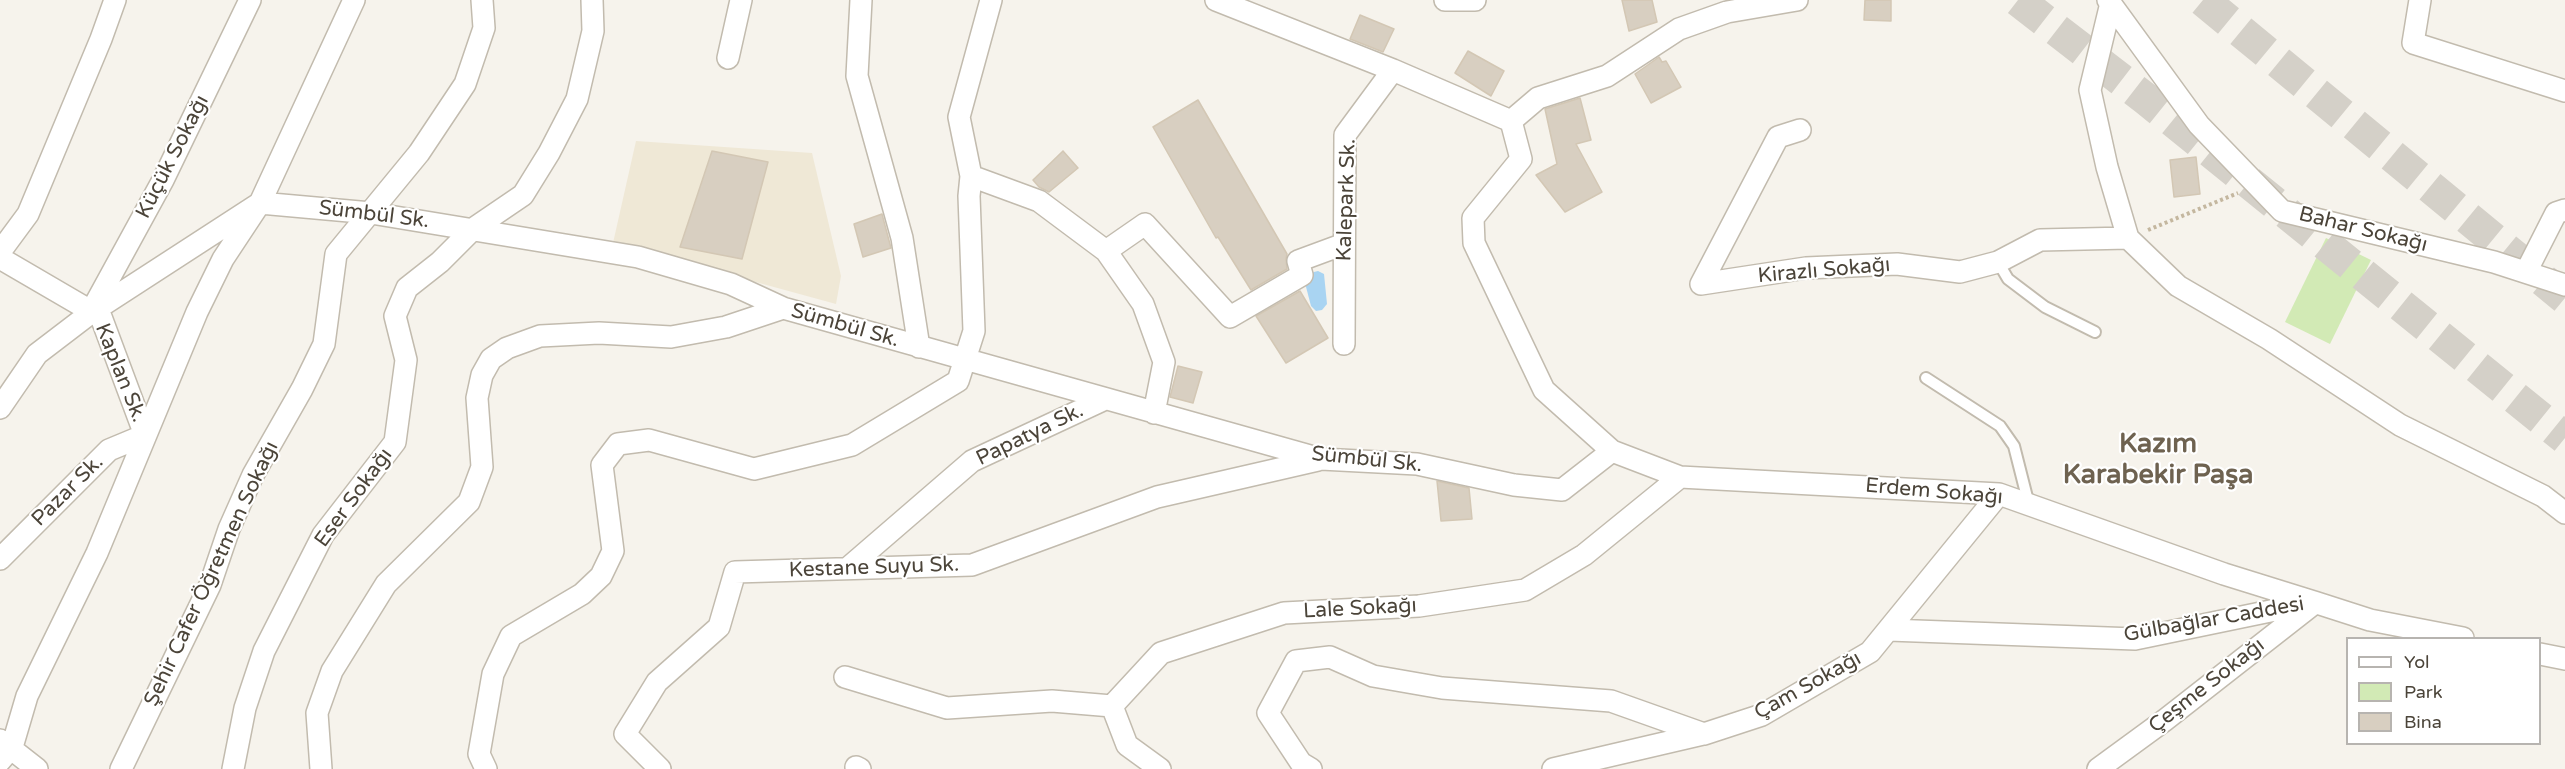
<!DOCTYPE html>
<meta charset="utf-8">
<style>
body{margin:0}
#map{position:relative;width:2565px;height:769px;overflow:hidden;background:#f6f3ec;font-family:"Varela Round",sans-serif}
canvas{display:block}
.legend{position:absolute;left:2346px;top:637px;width:195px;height:108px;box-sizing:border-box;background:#fff;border:2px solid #b7b4b0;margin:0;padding:8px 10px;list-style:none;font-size:18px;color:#4b4439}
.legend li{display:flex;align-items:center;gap:12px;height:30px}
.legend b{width:30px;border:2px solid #b7b4b0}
</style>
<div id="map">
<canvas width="2565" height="769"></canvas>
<ul class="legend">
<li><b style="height:8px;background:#fff"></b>Yol</li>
<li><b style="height:16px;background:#d2eab5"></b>Park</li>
<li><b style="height:16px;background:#d8cfc1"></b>Bina</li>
</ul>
</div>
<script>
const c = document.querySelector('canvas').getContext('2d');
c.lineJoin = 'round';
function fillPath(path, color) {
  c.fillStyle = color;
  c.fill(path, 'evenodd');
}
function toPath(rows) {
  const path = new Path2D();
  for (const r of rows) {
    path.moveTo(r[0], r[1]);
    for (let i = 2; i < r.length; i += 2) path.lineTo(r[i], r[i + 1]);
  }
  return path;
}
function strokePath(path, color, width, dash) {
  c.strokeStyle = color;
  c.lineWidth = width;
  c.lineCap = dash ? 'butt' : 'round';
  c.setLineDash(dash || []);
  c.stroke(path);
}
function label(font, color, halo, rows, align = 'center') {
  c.font = font + ' "Varela Round",sans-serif';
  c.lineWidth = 4.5;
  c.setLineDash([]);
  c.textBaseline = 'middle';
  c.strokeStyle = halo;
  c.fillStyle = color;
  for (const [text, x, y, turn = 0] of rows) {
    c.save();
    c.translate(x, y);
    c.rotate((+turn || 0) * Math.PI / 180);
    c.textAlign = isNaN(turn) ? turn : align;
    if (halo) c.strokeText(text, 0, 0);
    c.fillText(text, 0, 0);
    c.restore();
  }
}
fillPath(toPath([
 [636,141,812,153,841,276,836,304,613,243]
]), '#efe8d6');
fillPath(toPath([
 [2326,238,2371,260,2330,344,2285,322]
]), '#d2eab5');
fillPath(toPath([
 [1318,271,1324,274,1327,304,1322,310,1316,311,1311,306,1305,283,1310,273]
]), '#a9d4f2');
const building = toPath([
 [1622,0,1652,0,1657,22,1629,31,1622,0],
 [1865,0,1891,0,1891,21,1864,20,1865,0],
 [1360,15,1394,29,1383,52,1350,39,1360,15],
 [1468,51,1504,71,1491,96,1455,73,1468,51],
 [1659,57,1662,62,1666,61,1681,87,1651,103,1635,74,1659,57],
 [1580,98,1591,140,1576,144,1602,192,1565,212,1536,175,1557,164,1545,109,1580,98],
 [1198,100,1287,254,1286,259,1287,269,1251,290,1218,237,1216,238,1153,127,1198,100],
 [712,151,768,162,742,259,680,247,712,151],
 [1063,151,1078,168,1049,192,1039,187,1033,180,1063,151],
 [2196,157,2200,194,2174,197,2170,160,2196,157],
 [882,214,891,248,863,257,854,224,882,214],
 [1300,291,1328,338,1286,363,1256,316,1300,291],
 [1178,366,1202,372,1193,403,1170,397,1178,366],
 [1437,481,1469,488,1472,519,1441,521,1437,481]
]);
fillPath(building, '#d8cfc1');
strokePath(building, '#d3c7b4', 1.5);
strokePath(toPath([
 [2018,0,2146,99,2565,438],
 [2203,0,2565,298]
]), '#d4d0c8', 33, [33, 16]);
const lane = toPath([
 [1998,262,2008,279,2045,307,2095,332],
 [1926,378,2000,426,2014,446,2029,505]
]);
const street = toPath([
 [861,0,857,76,902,238,919,347],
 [1216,0,1393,70,1511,121,1521,159,1473,218,1474,243,1544,390,1612,451,1680,477,1999,494,2224,574,2314,602],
 [1445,0,1475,0],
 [2108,0,2199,125,2282,211,2494,262,2565,285],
 [2420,0,2413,43,2565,91],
 [2111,3,2090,90,2107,167,2128,238,2178,286,2269,339,2400,425,2543,496,2565,513],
 [728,58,741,0],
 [1511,121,1538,98,1607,76,1679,29,1727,12,1797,0],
 [1800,130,1778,137,1701,284,1806,268,1897,264,1960,272,1998,262,2040,240,2128,238],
 [971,176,1039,201,1106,251,1143,304,1164,362,1154,413],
 [1106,251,1145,224,1230,317,1302,275,1298,261,1344,244],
 [0,252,28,214,101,39,115,0],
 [0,258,101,317,145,435,109,450,0,559],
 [2526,272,2556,213,2565,210],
 [93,308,163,180,250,0],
 [1344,344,1345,135,1393,70],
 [0,408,37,354,92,312,260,203,371,213,638,257,731,284,783,308,1321,459,1417,464,1514,485,1562,490,1612,451],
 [848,568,972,461,1105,399],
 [1889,630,2135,639,2314,602,2370,620,2463,638],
 [2540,654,2565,659],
 [845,677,947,708,1052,701,1112,706],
 [0,740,37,769],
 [0,761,12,747,27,696,97,553,197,312,223,259,260,203,354,0],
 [856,767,860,769],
 [121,769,210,585,229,529,253,475,302,389,324,344,336,254,419,153,465,84,484,28,482,0],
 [233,769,245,708,264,651,323,535,395,442,406,360,395,316,407,288,440,262,473,229,523,195,549,153,577,99,593,31,592,0],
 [321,769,317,713,332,671,386,584,469,502,482,467,477,398,482,375,491,359,507,348,540,336,599,333,671,337,726,327,783,308],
 [486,769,479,754,493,674,511,636,582,594,601,576,613,551,602,465,618,444,649,440,754,469,852,445,958,381,974,331,969,196,971,176,959,117,991,0],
 [660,769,625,734,657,682,719,627,735,572,972,565,1157,497,1318,460],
 [1160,769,1127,745,1112,706,1161,653,1284,613,1419,606,1525,590,1584,555,1680,477],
 [1311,769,1301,763,1268,713,1296,661,1330,657,1373,676,1442,688,1611,701,1704,734,1762,715,1870,652,1999,494],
 [1553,769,1703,734],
 [2098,769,2165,720,2312,605]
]);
strokePath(lane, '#c2bbae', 14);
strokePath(street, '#c2bbae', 24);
strokePath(toPath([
 [2148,230,2238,193]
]), '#c4b79f', 4, [3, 3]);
strokePath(lane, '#fff', 10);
strokePath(street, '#fff', 21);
label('21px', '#4b4439', '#fff', [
 ["Küçük Sokağı",173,157,-63],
 ["Kalepark Sk.",1347,200,-88],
 ["Sümbül Sk.",374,215,7],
 ["Bahar Sokağı",2363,230,14],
 ["Kirazlı Sokağı",1824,271,-5],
 ["Sümbül Sk.",845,326,16],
 ["Kaplan Sk.",120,373,68],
 ["Papatya Sk.",1030,435,-26],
 ["Sümbül Sk.",1367,460,6],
 ["Pazar Sk.",68,491,-45],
 ["Erdem Sokağı",1934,492,5],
 ["Eser Sokağı",354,498,-54],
 ["Kestane Suyu Sk.",874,568,-2],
 ["Şehir Cafer Öğretmen Sokağı",212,574,-65],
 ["Lale Sokağı",1360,609,-3],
 ["Gülbağlar Caddesi",2214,620,-10],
 ["Çam Sokağı",1808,686,-29],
 ["Çeşme Sokağı",2207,686,-38]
]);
label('bold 27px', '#6e6250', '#fff', [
 ["Kazım",2158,445],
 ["Karabekir Paşa",2158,476]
]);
</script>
